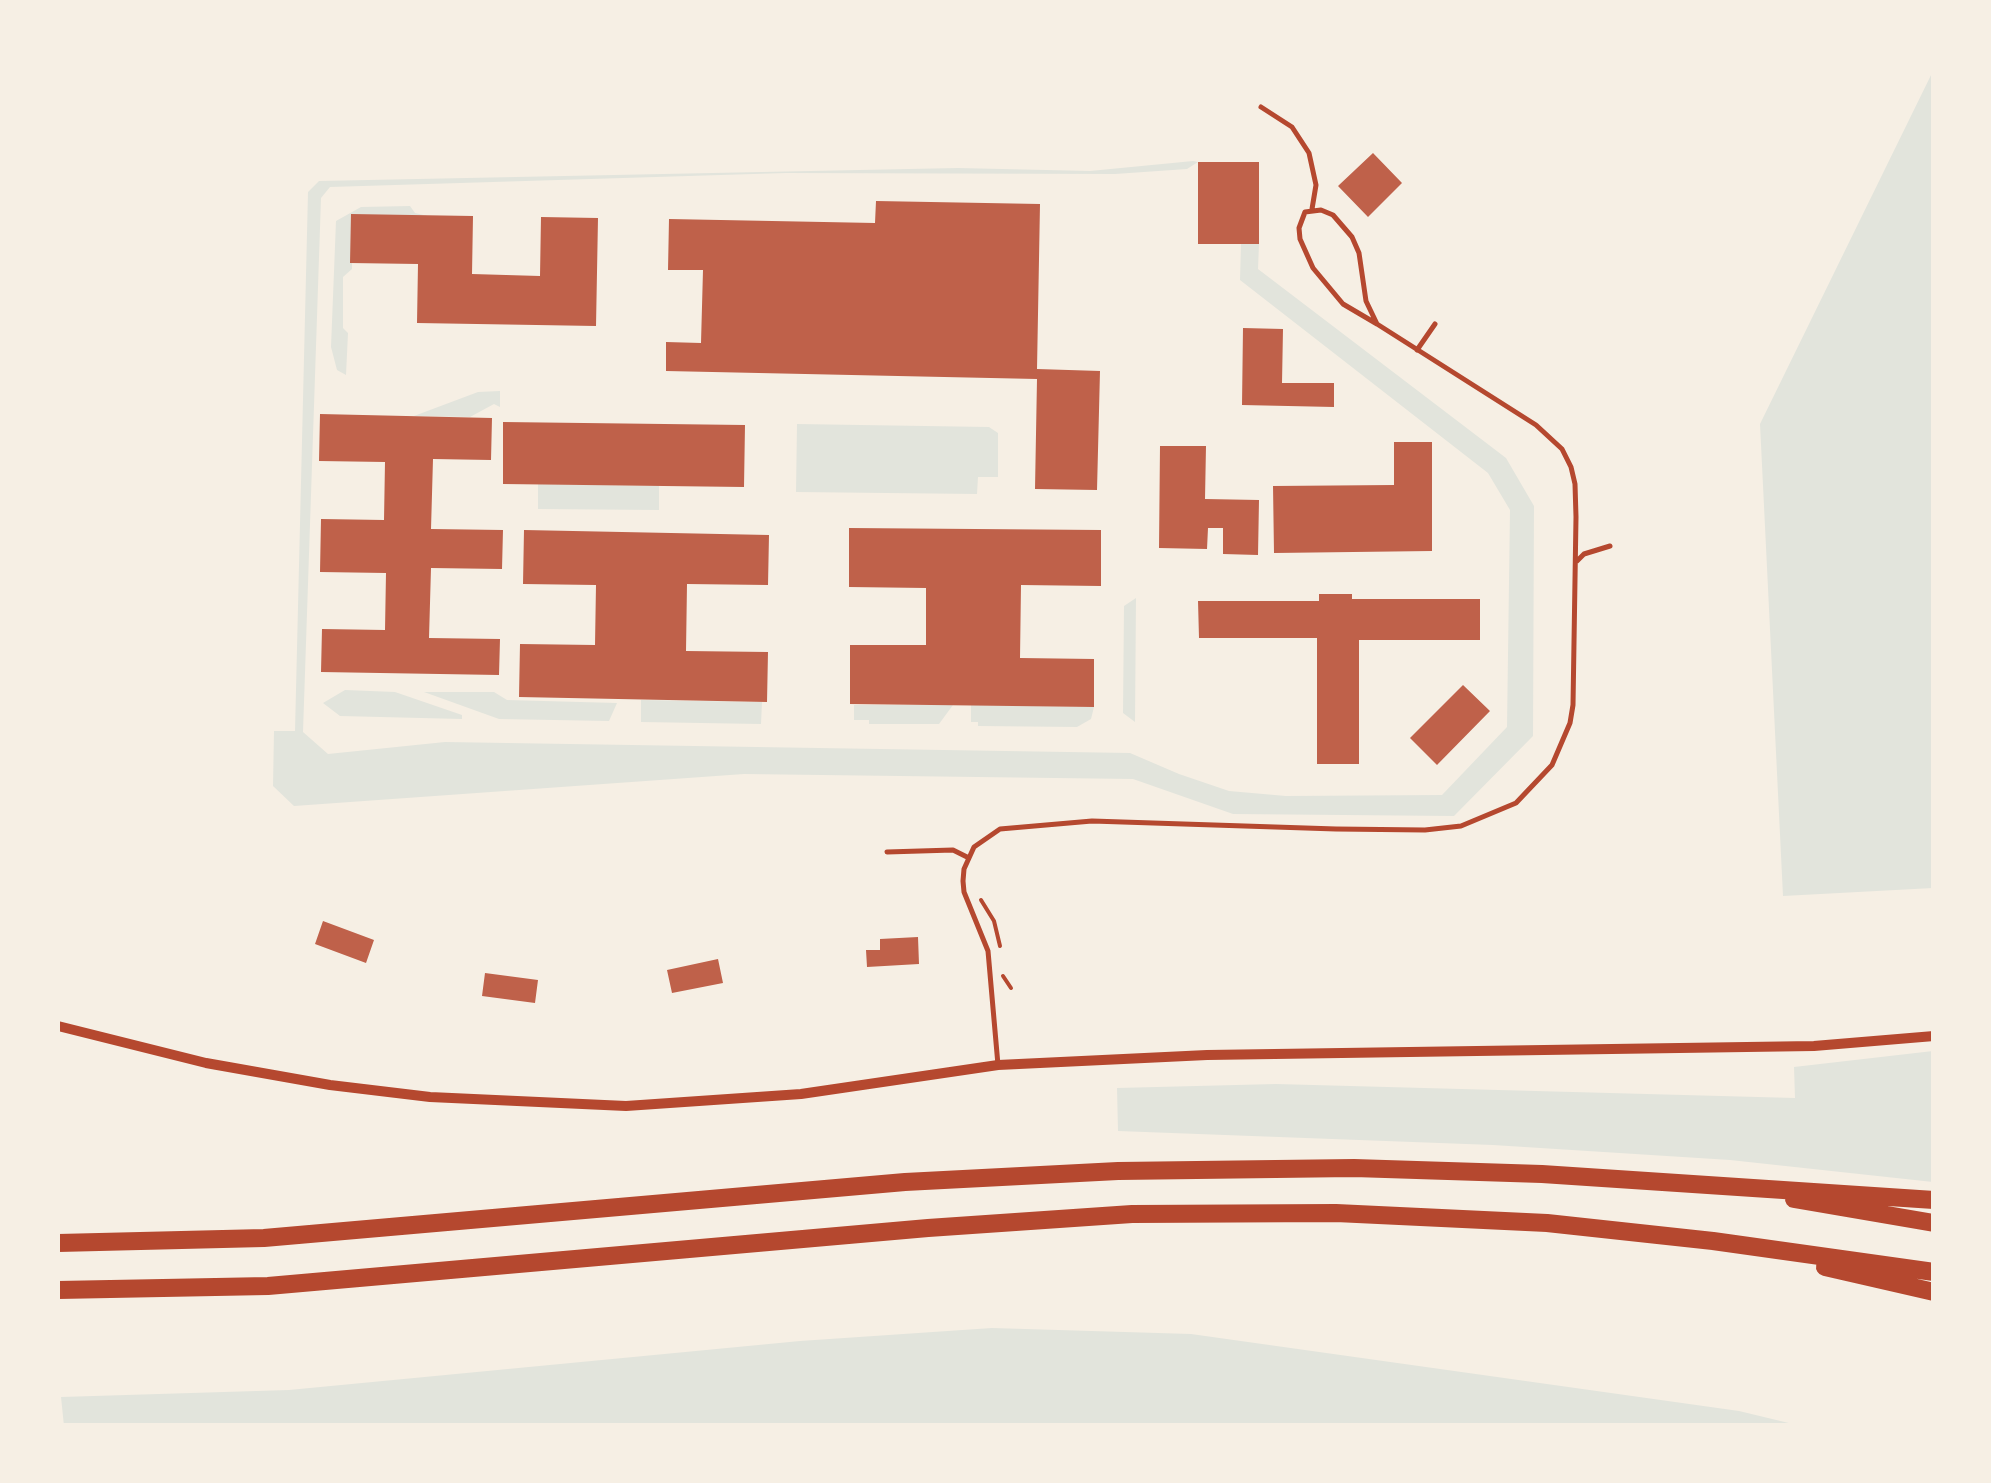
<!DOCTYPE html>
<style>
body{margin:0}
#map{position:relative;width:1991px;height:1483px;overflow:hidden;background:#f6efe4;font-family:Arial,sans-serif}
canvas{display:block}
.frame{position:absolute;inset:0;border:60px solid #f6efe4;pointer-events:none}
</style>
<div id="map">
<canvas width="1991" height="1483"></canvas>
<div class="frame"></div>
</div>
<script>
const c = document.querySelector('canvas').getContext('2d');
c.lineJoin = 'round';
function fillPath(path, color) {
  c.fillStyle = color;
  c.fill(path, 'evenodd');
}
function toPath(rows) {
  const path = new Path2D();
  for (const r of rows) {
    path.moveTo(r[0], r[1]);
    for (let i = 2; i < r.length; i += 2) path.lineTo(r[i], r[i + 1]);
  }
  return path;
}
function strokePath(path, color, width, dash) {
  c.strokeStyle = color;
  c.lineWidth = width;
  c.lineCap = dash ? 'butt' : 'round';
  c.setLineDash(dash || []);
  c.stroke(path);
}
fillPath(toPath([
 [1933,71,1933,888,1783,896,1760,424],
 [1193,161,1198,162,1187,169,1115,174,786,173,330,187,321,198,303,732,328,754,445,742,1130,753,1179,774,1229,791,1286,796,1442,795,1507,727,1510,510,1488,473,1240,280,1241,244,1259,244,1258,269,1506,458,1534,506,1533,736,1454,816,1233,814,1133,779,744,774,294,806,273,786,274,731,295,731,308,192,319,181,958,168,1090,171],
 [410,206,415,213,445,220,352,219,352,269,343,277,343,328,348,333,346,375,337,370,331,347,336,221,361,207],
 [500,391,500,407,494,404,470,417,414,416,478,392],
 [797,424,989,427,998,433,998,477,978,477,977,494,796,492],
 [538,484,659,486,659,510,538,509],
 [1136,598,1135,722,1123,713,1124,606],
 [345,690,395,692,462,715,462,719,340,716,323,703],
 [424,692,494,692,507,700,617,703,609,721,499,719],
 [641,700,762,702,761,724,641,722],
 [854,705,953,705,939,724,869,724,869,720,854,720],
 [971,705,1094,707,1091,719,1077,727,978,726,978,722,971,722],
 [1933,1051,1933,1182,1730,1160,1493,1145,1118,1131,1117,1088,1276,1084,1795,1098,1794,1067],
 [992,1328,1191,1334,1739,1411,1797,1425,64,1426,61,1397,289,1390,800,1341]
]), '#e2e4dc');
fillPath(toPath([
 [1373,153,1402,183,1368,217,1338,186],
 [1198,162,1259,162,1259,244,1198,244],
 [876,201,1040,204,1037,369,1100,371,1097,490,1035,489,1037,379,666,371,666,342,701,343,703,270,668,270,669,219,875,223],
 [351,214,473,216,472,274,540,276,541,217,598,218,596,326,417,323,418,264,350,263],
 [1243,328,1283,329,1282,383,1334,383,1334,407,1242,405],
 [320,414,492,418,491,460,433,459,431,529,503,530,502,569,431,568,429,638,500,639,499,675,321,672,322,629,385,630,386,573,320,572,321,519,384,520,385,462,319,461],
 [503,422,745,425,744,487,503,484],
 [1394,442,1432,442,1432,551,1274,553,1273,486,1394,485],
 [1160,446,1206,446,1205,499,1259,500,1258,555,1223,554,1223,528,1208,528,1207,549,1159,548],
 [849,528,1101,530,1101,586,1021,585,1020,658,1094,659,1094,707,850,704,850,645,926,645,926,588,849,587],
 [524,530,769,535,768,585,687,584,686,651,768,652,767,702,519,697,520,644,595,645,596,585,523,584],
 [1319,594,1352,594,1352,599,1480,599,1480,640,1359,640,1359,764,1317,764,1317,638,1199,638,1198,601,1319,601],
 [1463,685,1490,711,1437,765,1410,738],
 [323,921,374,940,366,963,315,944],
 [918,937,919,964,867,967,866,950,880,950,880,939],
 [718,959,723,983,672,993,667,970],
 [485,973,538,980,535,1003,482,996]
]), '#bf614a');
strokePath(toPath([
 [981,900,994,921,1000,946],
 [1003,976,1011,988]
]), '#b5482f', 4);
strokePath(toPath([
 [1261,107,1292,127,1309,153,1316,185,1312,209],
 [1417,350,1435,324],
 [1577,561,1584,554,1610,546],
 [887,852,953,850,969,858],
 [998,1065,988,951,964,892,963,881,964,869,974,847,1000,829,1092,821,1336,829,1425,830,1461,826,1516,803,1552,765,1570,723,1573,705,1576,517,1575,484,1571,467,1562,449,1536,425,1377,324,1366,301,1359,253,1352,237,1333,215,1321,210,1305,212,1299,228,1300,239,1313,268,1343,304,1377,324]
]), '#b5482f', 5);
strokePath(toPath([
 [58,1026,206,1063,330,1085,430,1097,626,1106,801,1094,998,1065,1207,1055,1814,1046,1934,1036]
]), '#b5482f', 10);
strokePath(toPath([
 [1794,1199,1934,1223],
 [58,1243,264,1238,905,1182,1118,1171,1354,1168,1542,1174,1934,1200],
 [1825,1267,1934,1292],
 [58,1290,268,1286,928,1228,1132,1214,1336,1213,1547,1223,1713,1241,1934,1272]
]), '#b5482f', 18);
</script>
